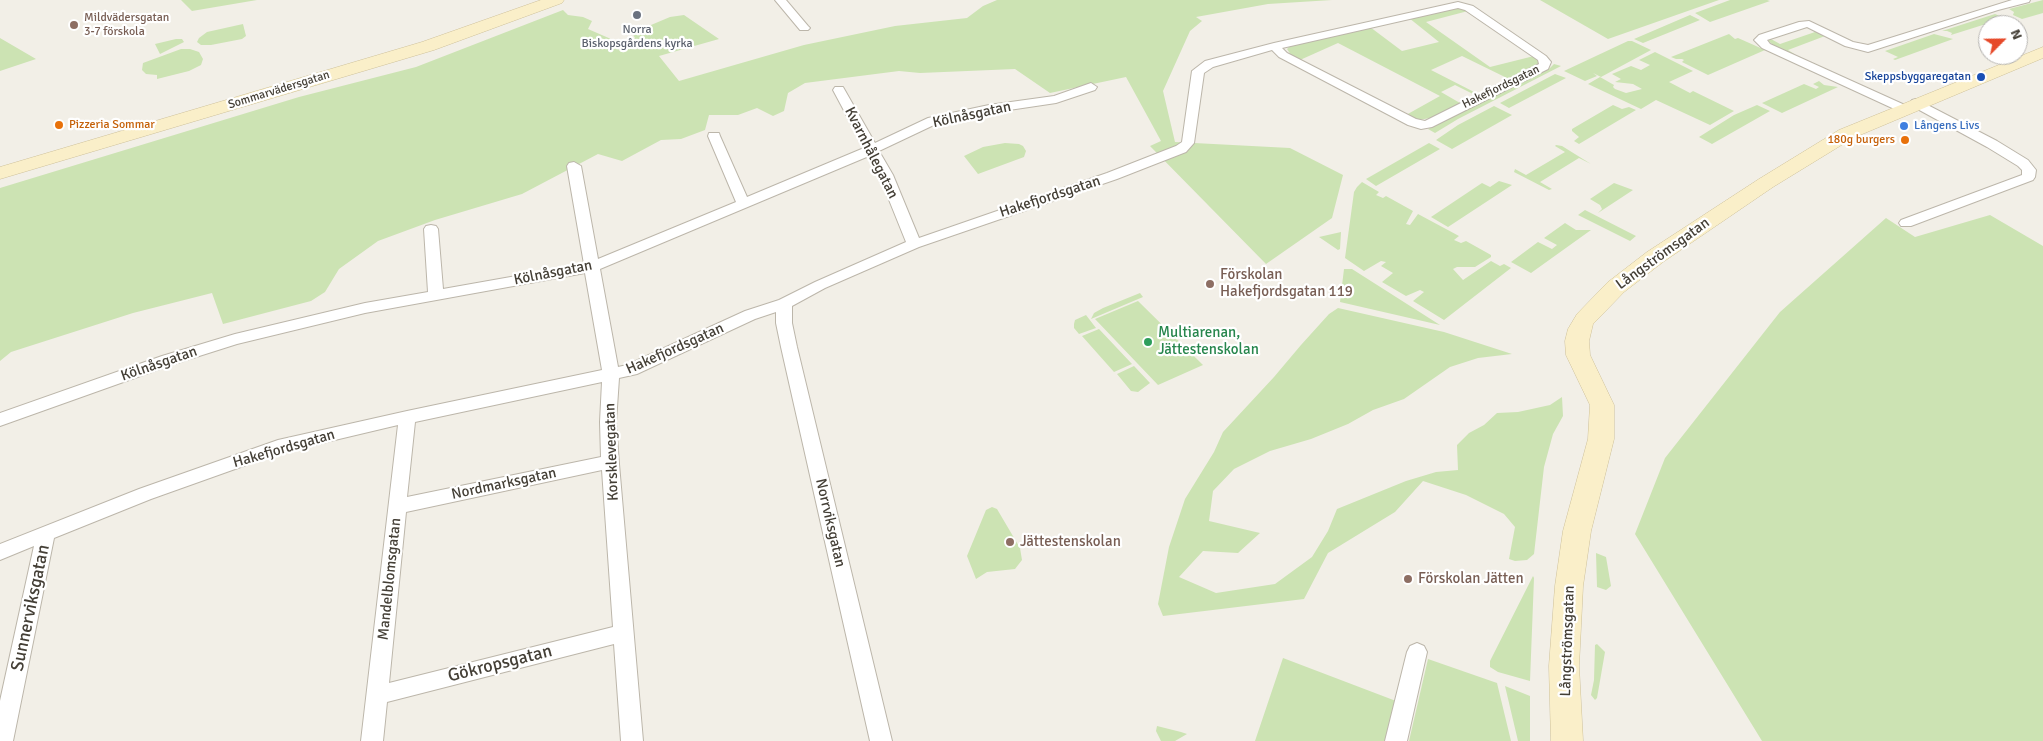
<!DOCTYPE html>
<meta charset="utf-8">
<style>
body{margin:0}
#map{position:relative;width:2043px;height:741px;overflow:hidden;background:#f2efe7;font-family:Signika,sans-serif}
canvas{display:block}
.north{position:absolute;left:1978px;top:15px;width:50px;height:50px;box-sizing:border-box;background:#fff;border:1px solid #b4b2af;border-radius:50%;rotate:67deg;font-size:14px;font-weight:700;line-height:20px;text-align:center;color:#443f36}
.north::after{content:'';display:block;margin:auto;width:18px;height:22px;background:#e64929;clip-path:polygon(50% 0,100% 100%,50% 72%,0 100%)}
</style>
<div id="map">
<canvas width="2043" height="741"></canvas>
<div class="north">N</div>
</div>
<script>
const c = document.querySelector('canvas').getContext('2d');
c.lineJoin = 'round';
function fillPath(path, color) {
  c.fillStyle = color;
  c.fill(path, 'evenodd');
}
function toPath(rows) {
  const path = new Path2D();
  for (const r of rows) {
    path.moveTo(r[0], r[1]);
    for (let i = 2; i < r.length; i += 2) path.lineTo(r[i], r[i + 1]);
  }
  return path;
}
function strokePath(path, color, width, dash) {
  c.strokeStyle = color;
  c.lineWidth = width;
  c.lineCap = dash ? 'butt' : 'round';
  c.setLineDash(dash || []);
  c.stroke(path);
}
function label(font, color, halo, rows, align = 'center') {
  c.font = font + ' Signika,sans-serif';
  c.lineWidth = 4.5;
  c.setLineDash([]);
  c.textBaseline = 'middle';
  c.strokeStyle = halo;
  c.fillStyle = color;
  for (const [text, x, y, turn = 0] of rows) {
    c.save();
    c.translate(x, y);
    c.rotate((+turn || 0) * Math.PI / 180);
    c.textAlign = isNaN(turn) ? turn : align;
    if (halo) c.strokeText(text, 0, 0);
    c.fillText(text, 0, 0);
    c.restore();
  }
}
fillPath(toPath([
 [181,0,257,0,192,11],
 [997,0,1332,0,1268,4,1196,17,1202,21,1190,31,1163,91,1175,142,1290,148,1343,175,1332,218,1266,264,1150,146,1161,141,1126,77,1050,93,1015,69,920,73,899,71,805,83,788,93,784,111,773,116,757,108,738,115,709,115,705,130,681,139,661,140,622,161,598,154,522,194,435,220,378,241,339,269,325,292,311,301,223,324,212,293,133,313,11,352,0,361,0,188,299,97,416,67,563,10,568,15,583,17,592,21,588,29,611,39,614,44,631,41,635,38,632,33,670,17,684,15,719,39,659,56,679,81,804,45,895,26,967,18,983,6],
 [1540,0,1719,0,1608,39],
 [1730,0,1767,0,1770,1,1710,22,1695,13],
 [2043,0,2043,13,2022,19,2013,15,2014,12,2009,9],
 [1454,8,1463,8,1468,11,1426,22,1490,67,1534,56,1539,60,1539,63,1509,79,1462,56,1431,70,1478,94,1475,95,1455,85,1441,92,1460,103,1430,118,1419,120,1406,115,1440,96,1338,43,1300,60,1291,55,1287,49,1291,45,1370,27,1402,51,1439,42,1409,18],
 [1995,14,2005,18,1951,35,1952,33,1947,31,1942,31],
 [1690,15,1700,20,1643,43,1634,39],
 [243,24,246,36,242,39,211,45,201,45,197,42,199,38,207,32],
 [1806,27,1836,41,1825,36,1788,50,1796,55,1776,47,1768,41,1771,39,1780,44,1815,32],
 [1729,34,1735,39,1738,38,1765,50,1708,75,1682,62,1684,60,1682,59,1676,59,1671,57],
 [1934,34,1953,39,1895,60,1893,59,1898,57,1885,51],
 [0,38,36,59,0,71],
 [176,39,182,39,184,42,160,54,155,44],
 [1628,41,1632,41,1651,50,1601,77,1593,73,1597,76,1585,81,1564,71],
 [181,49,190,49,199,52,203,59,201,65,189,71,157,79,157,75,146,74,142,70,143,63],
 [1655,52,1693,71,1669,82,1690,93,1693,91,1734,111,1710,125,1656,100,1641,109,1588,84,1600,77,1614,85,1613,87,1615,89,1626,93,1642,89,1633,84,1615,82,1621,79,1612,74,1631,66,1641,70,1650,65,1639,60],
 [1554,64,1561,66,1458,119,1435,133,1428,129,1550,68],
 [1555,74,1566,78,1509,108,1500,103],
 [1819,81,1824,85,1838,87,1782,113,1762,103,1804,84,1816,89,1819,87,1813,84],
 [1613,105,1622,109,1629,107,1636,110,1579,144,1574,141,1579,137,1572,131,1572,129],
 [1757,105,1770,111,1712,144,1699,137,1734,115],
 [1494,106,1512,115,1452,149,1436,140,1458,125],
 [1005,143,1019,144,1023,146,1026,151,1024,157,978,174,964,156,983,147],
 [1429,143,1440,149,1376,186,1366,179],
 [1556,145,1562,146,1591,164,1579,158,1540,182,1552,189,1549,190,1514,172,1515,169,1526,175,1565,152,1555,146],
 [1499,181,1512,185,1448,227,1431,217,1482,183,1490,187],
 [1362,182,1379,192,1376,195,1383,198,1386,196,1413,211,1406,224,1410,225,1418,214,1459,236,1454,240,1461,243,1466,241,1491,255,1491,257,1475,267,1457,267,1453,269,1463,280,1491,261,1500,266,1504,264,1511,268,1444,320,1413,301,1424,292,1420,290,1406,296,1382,282,1393,273,1381,266,1386,262,1381,261,1364,271,1345,258,1354,192,1357,187],
 [1614,183,1633,190,1598,213,1602,209,1600,205,1590,199],
 [1585,210,1636,236,1630,241,1578,215],
 [1990,215,2043,246,2043,741,1762,741,1635,534,1665,458,1780,312,1886,218,1915,237],
 [1565,223,1576,230,1591,230,1531,273,1511,262,1538,242,1552,249,1557,245,1544,238],
 [1341,232,1340,249,1338,250,1319,237],
 [1344,269,1352,269,1440,325,1340,302],
 [1140,293,1143,297,1091,319,1094,313,1103,308],
 [1138,301,1203,365,1158,385,1095,319],
 [1338,308,1444,332,1512,354,1478,358,1450,367,1404,399,1373,410,1348,424,1311,439,1270,451,1234,469,1213,491,1209,521,1260,533,1238,553,1203,551,1179,577,1216,593,1275,584,1312,557,1328,531,1337,509,1406,481,1436,472,1458,470,1457,445,1469,433,1484,425,1497,413,1518,412,1550,405,1562,397,1563,416,1553,434,1544,467,1534,554,1527,560,1515,561,1509,559,1515,527,1504,514,1466,495,1423,481,1395,512,1328,553,1304,599,1163,616,1158,604,1169,547,1185,499,1214,452,1223,432,1274,377,1301,345,1329,314],
 [1086,315,1096,328,1079,334,1074,328,1074,324,1075,320],
 [1099,329,1132,364,1114,372,1082,336],
 [1134,366,1150,383,1138,392,1131,391,1117,374],
 [992,507,997,509,1020,548,1022,560,1015,569,987,572,976,579,967,556,986,510],
 [1596,553,1606,557,1611,586,1606,590,1597,587],
 [1533,576,1534,578,1530,681,1498,672,1490,667,1490,661],
 [1597,644,1605,652,1597,698,1595,700,1591,695,1594,680,1595,645],
 [1283,658,1396,701,1387,741,1255,741],
 [1428,659,1497,683,1511,741,1409,741],
 [1505,686,1530,696,1530,741,1518,741],
 [1157,726,1181,732,1187,734,1175,741,1161,741,1156,731]
]), '#cce3b3');
const street = toPath([
 [775,0,786,0,808,26,810,28,808,30,800,30,775,0],
 [2012,0,2030,0,2029,2,1998,10,1868,52,1845,46,1807,27,1767,40,1770,44,1907,106,1909,109,1907,112,1903,113,1762,48,1754,40,1759,35,1799,22,1809,21,1853,42,1868,45,2012,0],
 [1458,2,1473,6,1546,56,1551,62,1548,69,1432,127,1421,129,1408,125,1279,57,1272,50,1213,67,1204,73,1194,143,1186,152,1117,179,919,247,825,288,792,306,792,323,797,347,892,741,870,741,781,347,776,323,776,312,755,319,637,374,619,378,616,422,619,464,643,741,621,741,614,644,387,702,383,741,361,741,398,425,280,453,151,499,54,538,13,741,0,741,0,701,34,546,0,560,0,544,139,489,278,440,407,411,602,370,585,273,365,313,237,344,174,364,0,426,0,413,162,356,235,334,365,303,428,292,424,229,426,226,431,225,436,226,438,229,443,289,584,264,567,166,569,163,574,162,581,166,598,259,736,202,708,136,709,133,719,133,720,136,747,197,864,148,833,90,835,87,843,87,875,143,928,118,989,105,1054,96,1091,83,1097,87,1095,90,1056,103,989,113,936,124,879,151,893,175,919,238,1107,173,1176,146,1182,142,1192,71,1205,61,1274,43,1458,2],
 [1458,8,1465,10,1538,60,1539,64,1425,121,1416,119,1287,53,1282,48,1458,8],
 [869,156,879,175,906,242,815,282,779,300,745,311,627,365,618,367,600,269,869,156],
 [602,382,600,422,601,457,407,497,415,422,602,382],
 [602,470,613,627,389,683,406,512,602,470],
 [1916,99,1997,141,2028,160,2036,170,2035,177,2033,180,1911,226,1901,226,1899,223,1901,220,2022,175,2022,170,2018,166,1987,147,1912,106,1910,103,1912,100,1916,99],
 [1417,643,1424,646,1427,652,1407,741,1385,741,1407,652,1410,646,1417,643]
]);
const secondary = toPath([
 [541,0,564,0,562,3,434,50,0,179,0,167,422,42,541,0],
 [2043,47,2043,58,1853,138,1773,187,1663,262,1624,292,1593,324,1589,341,1590,355,1614,405,1614,439,1591,531,1583,586,1579,666,1583,741,1551,741,1549,666,1555,586,1563,531,1588,439,1590,405,1566,355,1565,341,1568,329,1577,314,1608,282,1647,252,1759,179,1839,130,2043,47]
]);
strokePath(street, '#bcb6aa', 2);
strokePath(secondary, '#cec19a', 1);
fillPath(street, '#fff');
fillPath(secondary, '#faefc9');
for (const [x, y, r, color] of [
 [637,15,5,"#6b7280"],
 [74,25,5,"#8d6e63"],
 [1981,77,5,"#1a4fb4"],
 [59,125,5,"#e8710a"],
 [1904,126,5,"#3f7fe0"],
 [1905,140,5,"#e8710a"],
 [1210,284,5,"#8d6e63"],
 [1148,342,5,"#2e9e5b"],
 [1010,542,5,"#8d6e63"],
 [1408,579,5,"#8d6e63"]
]) {
  const dot = new Path2D();
  dot.arc(x, y, r, 0, 2 * Math.PI);
  c.fillStyle = color;
  c.fill(dot);
  strokePath(dot, '#fff', 2);
}
label('12px', '#785e54', '#fff', [
 ["Mildvädersgatan",84,18],
 ["3-7 förskola",84,32]
], 'left');
label('12px', '#5b616d', '#fff', [
 ["Norra",637,30],
 ["Biskopsgårdens kyrka",637,44]
]);
label('12px', '#164399', '#fff', [
 ["Skeppsbyggaregatan",1971,77]
], 'right');
label('12px', '#443f36', '#fff', [
 ["Hakefjordsgatan",1501,87,-26],
 ["Sommarvädersgatan",279,90,-17]
]);
label('12px', '#c56008', '#fff', [
 ["Pizzeria Sommar",69,125],
 ["180g burgers",1895,140,"right"]
], 'left');
label('12px', '#366cbe', '#fff', [
 ["Långens Livs",1914,126]
], 'left');
label('15px', '#443f36', '#fff', [
 ["Kölnåsgatan",972,115,-12],
 ["Kvarnhålegatan",871,153,63],
 ["Hakefjordsgatan",1050,197,-18],
 ["Långströmsgatan",1663,254,-36],
 ["Kölnåsgatan",553,273,-11],
 ["Hakefjordsgatan",675,349,-24],
 ["Kölnåsgatan",159,364,-19],
 ["Hakefjordsgatan",284,449,-16],
 ["Korsklevegatan",612,452,-92],
 ["Nordmarksgatan",504,484,-12],
 ["Norrviksgatan",830,523,77],
 ["Mandelblomsgatan",390,579,-84],
 ["Långströmsgatan",1568,641,-88]
]);
label('15px', '#785e54', '#fff', [
 ["Förskolan",1220,275],
 ["Hakefjordsgatan 119",1220,292],
 ["Jättestenskolan",1020,542],
 ["Förskolan Jätten",1418,579]
], 'left');
label('15px', '#27864d', '#fff', [
 ["Multiarenan,",1158,333],
 ["Jättestenskolan",1158,350]
], 'left');
label('18px', '#443f36', '#fff', [
 ["Sunnerviksgatan",31,608,-78],
 ["Gökropsgatan",500,664,-14]
]);
</script>
